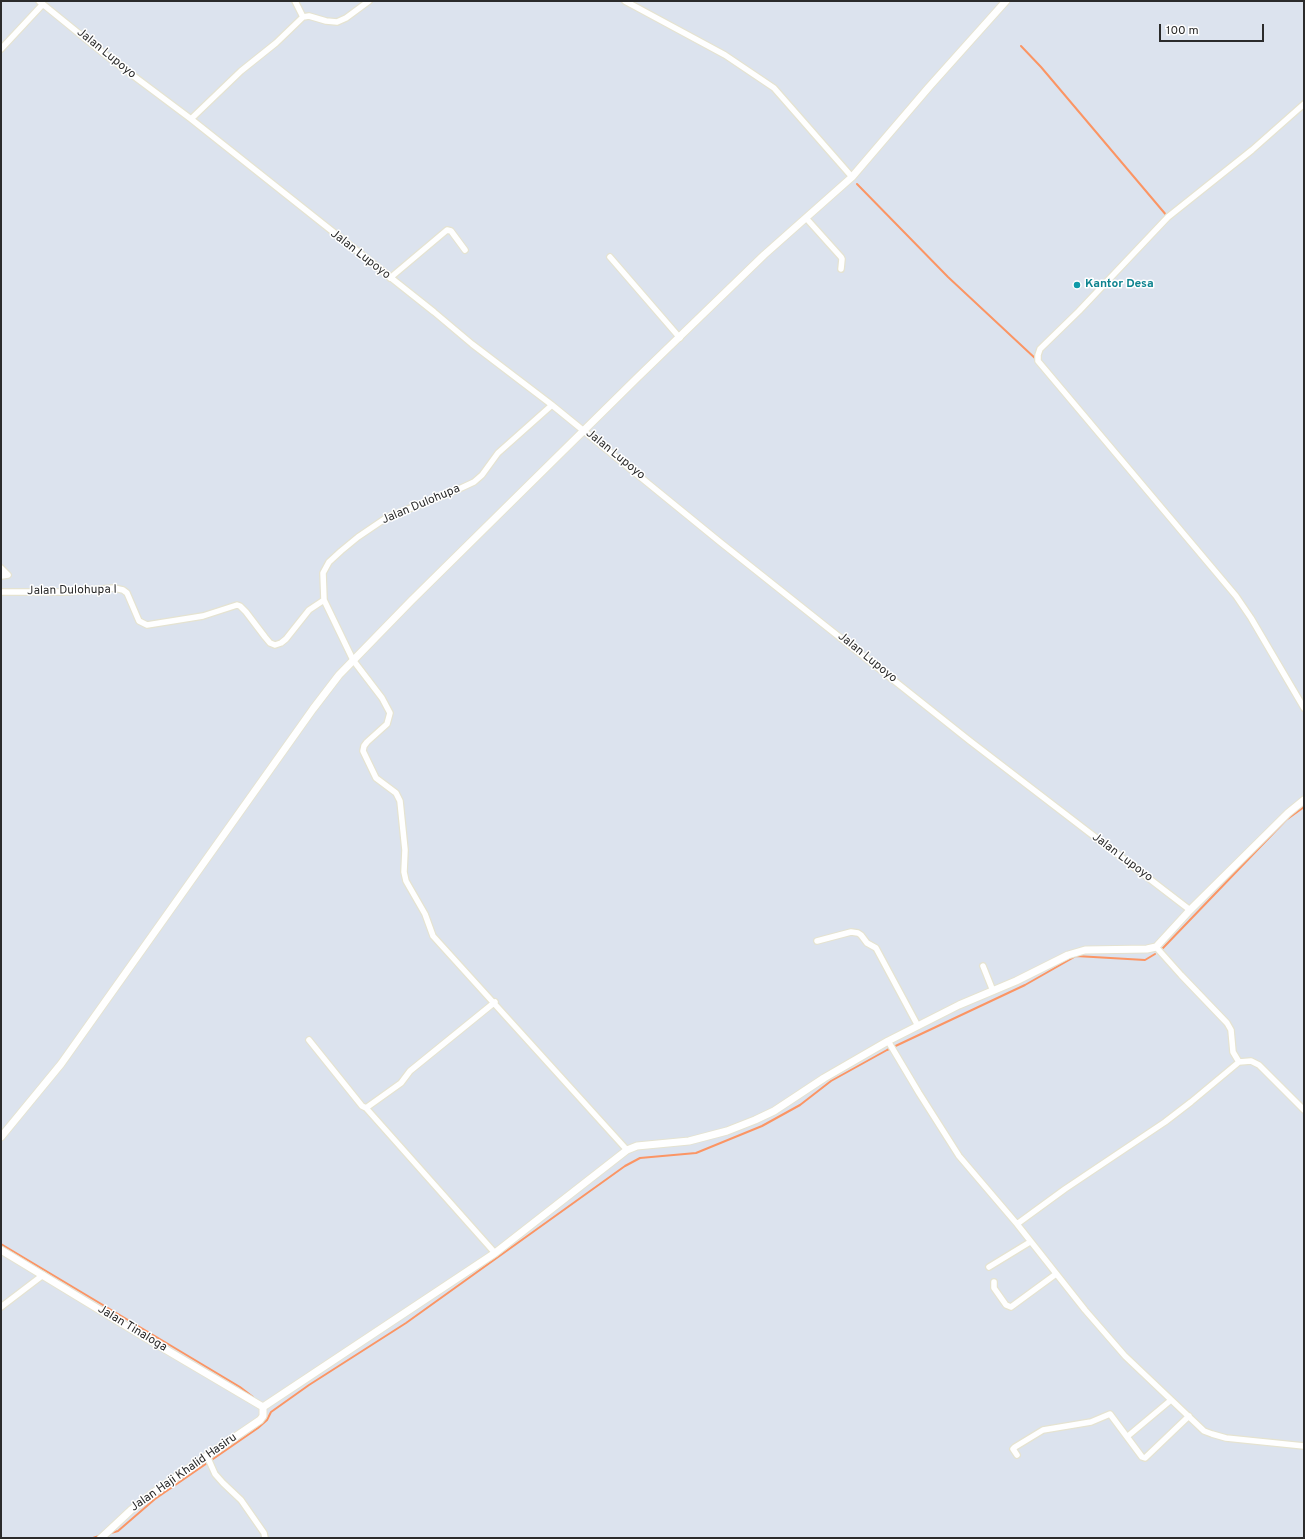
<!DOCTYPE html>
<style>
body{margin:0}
#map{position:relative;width:1305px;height:1539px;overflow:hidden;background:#dce3ee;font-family:Overpass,sans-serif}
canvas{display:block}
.frame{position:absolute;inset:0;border:2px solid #2b2b2b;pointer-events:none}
.scale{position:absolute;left:1159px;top:24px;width:105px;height:18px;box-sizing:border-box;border:2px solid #2b2b2b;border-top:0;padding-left:5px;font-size:12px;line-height:14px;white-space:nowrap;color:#2b2b2b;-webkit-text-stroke:3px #fff;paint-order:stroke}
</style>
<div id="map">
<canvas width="1305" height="1539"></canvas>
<div class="frame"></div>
<div class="scale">100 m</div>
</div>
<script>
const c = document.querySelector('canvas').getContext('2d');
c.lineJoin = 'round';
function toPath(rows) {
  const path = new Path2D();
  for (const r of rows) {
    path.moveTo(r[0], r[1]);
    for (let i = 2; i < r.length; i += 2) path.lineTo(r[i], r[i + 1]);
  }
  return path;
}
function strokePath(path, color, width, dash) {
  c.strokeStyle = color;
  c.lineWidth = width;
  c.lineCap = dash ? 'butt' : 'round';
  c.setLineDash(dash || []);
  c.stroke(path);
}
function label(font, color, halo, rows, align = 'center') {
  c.font = font + ' Overpass,sans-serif';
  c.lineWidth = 3;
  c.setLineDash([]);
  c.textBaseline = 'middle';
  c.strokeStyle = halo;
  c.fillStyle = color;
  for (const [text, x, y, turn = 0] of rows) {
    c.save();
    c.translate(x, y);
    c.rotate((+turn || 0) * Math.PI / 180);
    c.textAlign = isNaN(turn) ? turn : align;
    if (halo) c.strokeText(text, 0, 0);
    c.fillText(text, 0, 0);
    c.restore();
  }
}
strokePath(toPath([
 [1021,46,1041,67,1167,216],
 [857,184,948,277,1037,360],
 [1163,948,1286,820,1304,807],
 [1,1244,240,1387,253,1397],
 [111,1533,118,1531,155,1499,258,1428,267,1420,271,1412,309,1385,406,1323,625,1166,640,1158,696,1153,762,1126,800,1105,831,1081,887,1050,1025,985,1076,956,1145,960,1155,954],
 [93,1538,99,1536]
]), '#fb9564', 2);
const minor = toPath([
 [39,1,103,53,191,119,434,312,472,344,552,405,720,542,970,741,1190,910],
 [295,1,303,17],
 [625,1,725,55,774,88,852,177],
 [1,49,43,4],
 [1304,104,1252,150,1168,217,1079,311,1040,349,1038,355,1038,361,1236,596,1251,618,1304,708],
 [191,119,241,71,276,43,303,17,309,16,326,21,337,22,346,18,369,1],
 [806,218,841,257,842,259,841,269],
 [610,257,680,338],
 [390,278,447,230,451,231,465,250],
 [552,405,498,453,482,475,474,482,459,489,386,518,358,537,341,551,329,562,323,573,324,600,353,660,382,698,390,713,387,724,367,742,364,746,363,751,376,778,396,793,400,801,405,850,404,872,406,881,425,914,433,936,627,1150],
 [1,568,8,575,1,576],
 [1,592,64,592,114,588,123,590,127,593,139,621,147,625,203,616,237,605,240,606,246,612,265,637,270,643,275,645,281,643,286,639,309,610,324,600],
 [817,941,851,932,858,933,861,935,867,943,876,948,918,1026],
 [1156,947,1181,975,1227,1023,1231,1030,1233,1052,1239,1062,1251,1061,1259,1065,1304,1110],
 [983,966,993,991],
 [309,1040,362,1106,366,1108,401,1083,410,1071,495,1002],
 [888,1041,919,1093,959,1156,1017,1224,1085,1310,1125,1356,1204,1431,1212,1434,1226,1438,1304,1446],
 [366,1108,495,1253],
 [1017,1224,1065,1189,1165,1122,1191,1102,1239,1062],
 [989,1267,1030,1242],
 [994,1282,994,1288,1006,1305,1011,1307,1056,1274],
 [1,1307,43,1275],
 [1128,1436,1171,1400],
 [1017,1455,1013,1449,1015,1447,1043,1430,1091,1422,1110,1414,1142,1457,1145,1458,1189,1416],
 [207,1456,215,1474,223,1483,241,1500,264,1533,265,1538]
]);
const tertiary = toPath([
 [1,1137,61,1064,313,709,339,675,411,601,637,378,764,255,852,177,929,87,1006,1],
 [1,1250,136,1332,263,1407,495,1253,627,1150,637,1146,689,1141,727,1131,755,1120,774,1111,824,1078,888,1041,959,1005,1016,981,1068,955,1085,950,1147,949,1156,947,1190,910,1288,813,1304,800],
 [101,1538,131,1510,153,1493,260,1420,263,1416,263,1407]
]);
strokePath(minor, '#e5e3d1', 8);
strokePath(tertiary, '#e5e3d1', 9);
strokePath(minor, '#fff', 5.5);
strokePath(tertiary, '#fff', 7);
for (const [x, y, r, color] of [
 [1077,285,4,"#0f9aa8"]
]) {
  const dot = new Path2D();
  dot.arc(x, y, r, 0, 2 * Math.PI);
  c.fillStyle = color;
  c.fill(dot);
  strokePath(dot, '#fff', 1.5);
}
label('12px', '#2b2b2b', '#fff', [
 ["Jalan Lupoyo",106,54,39],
 ["Jalan Lupoyo",360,255,38],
 ["Jalan Lupoyo",615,455,39],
 ["Jalan Dulohupa",421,505,-23],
 ["Jalan Dulohupa I",72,591,-1],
 ["Jalan Lupoyo",867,658,39],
 ["Jalan Lupoyo",1122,858,37],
 ["Jalan Tinaloga",132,1329,31],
 ["Jalan Haji Khalid Hasiru",184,1473,-35]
]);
label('bold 12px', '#0d838f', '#fff', [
 ["Kantor Desa",1085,285]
], 'left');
</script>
